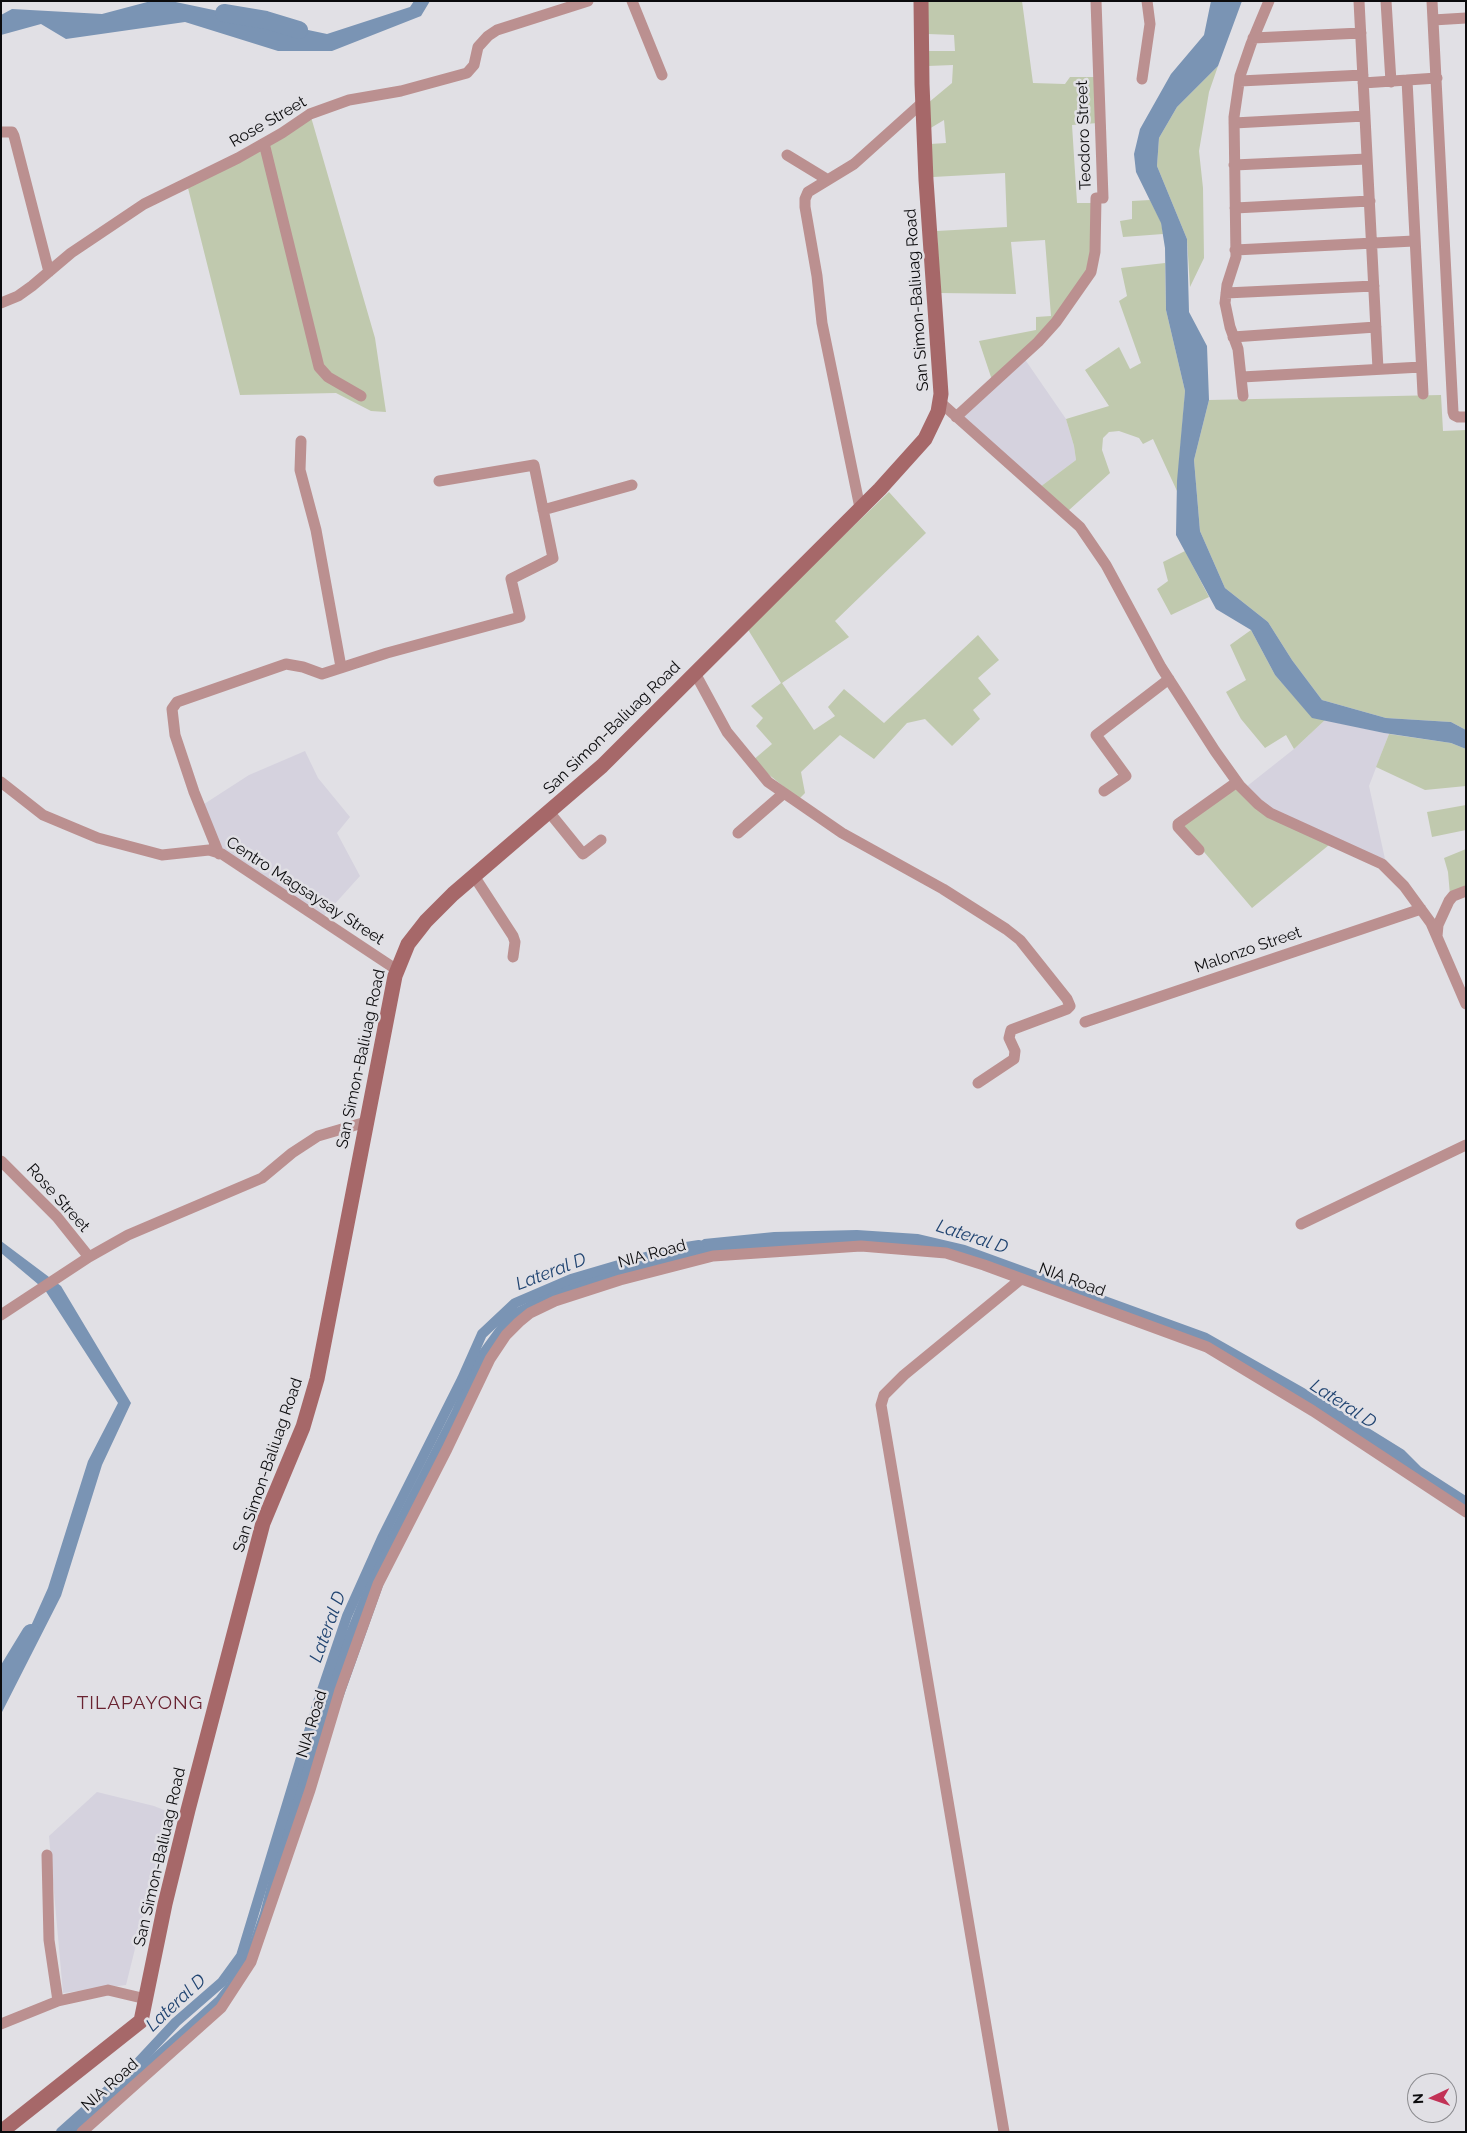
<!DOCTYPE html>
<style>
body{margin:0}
#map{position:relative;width:1467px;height:2133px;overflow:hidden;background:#e1e0e5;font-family:Raleway,sans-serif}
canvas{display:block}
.frame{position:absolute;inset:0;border:2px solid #0b0b0d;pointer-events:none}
.north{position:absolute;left:1407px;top:2073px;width:50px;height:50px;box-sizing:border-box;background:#e1e0e5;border:1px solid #8b8b8f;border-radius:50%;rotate:267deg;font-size:14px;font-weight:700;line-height:20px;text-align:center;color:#0b0b0d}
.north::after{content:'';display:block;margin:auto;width:18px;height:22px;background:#c23256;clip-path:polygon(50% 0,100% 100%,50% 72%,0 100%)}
</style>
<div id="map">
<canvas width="1467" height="2133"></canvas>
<div class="frame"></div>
<div class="north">N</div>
</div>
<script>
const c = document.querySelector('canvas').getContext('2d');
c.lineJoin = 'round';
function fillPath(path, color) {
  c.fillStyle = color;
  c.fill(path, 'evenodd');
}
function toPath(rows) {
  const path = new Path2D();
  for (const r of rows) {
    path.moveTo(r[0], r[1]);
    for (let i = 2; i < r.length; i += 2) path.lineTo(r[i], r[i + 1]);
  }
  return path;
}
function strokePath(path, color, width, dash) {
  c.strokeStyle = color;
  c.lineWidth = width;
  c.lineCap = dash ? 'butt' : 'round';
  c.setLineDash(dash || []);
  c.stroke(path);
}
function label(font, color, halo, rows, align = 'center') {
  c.font = font + ' Raleway,sans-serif';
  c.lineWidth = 5;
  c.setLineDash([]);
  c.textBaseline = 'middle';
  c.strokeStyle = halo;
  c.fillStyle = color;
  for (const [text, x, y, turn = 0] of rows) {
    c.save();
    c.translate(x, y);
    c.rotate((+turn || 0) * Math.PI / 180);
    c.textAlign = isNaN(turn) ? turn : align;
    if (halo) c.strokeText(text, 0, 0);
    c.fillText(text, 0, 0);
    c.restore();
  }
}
fillPath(toPath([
 [1024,358,1066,419,1074,446,1076,460,1040,487,962,415],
 [1325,720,1389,734,1369,786,1385,859,1352,847,1272,810,1246,787,1294,749],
 [305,751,318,778,350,817,337,833,360,876,323,917,221,851,201,806,249,775],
 [97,1792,154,1806,169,1812,126,1985,63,1993,49,1836]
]), '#d5d2de');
fillPath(toPath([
 [928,1,1022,1,1033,83,1065,84,1070,77,1097,77,1098,123,1072,125,1077,203,1093,203,1092,253,1088,270,1048,327,992,380,979,341,1036,330,1036,317,1051,316,1045,240,1011,242,1016,294,940,293,937,231,1007,227,1005,173,933,177,930,144,946,143,944,120,929,129,928,103,952,83,953,65,928,66,928,51,955,51,954,35,928,34],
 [1218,66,1209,92,1199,151,1203,188,1204,258,1190,287,1187,239,1157,166,1159,138,1177,107],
 [311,117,375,338,386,412,371,411,336,393,240,395,188,188,261,149,315,368,330,374,322,365,269,144],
 [1150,200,1161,222,1163,234,1123,237,1120,221,1132,219,1132,201],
 [1165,263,1166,310,1185,391,1177,491,1153,439,1143,444,1139,438,1119,431,1109,432,1103,438,1102,450,1110,473,1068,511,1040,487,1076,460,1074,446,1066,419,1109,406,1085,370,1119,347,1130,369,1141,363,1119,301,1127,296,1121,268],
 [1441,395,1443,431,1466,430,1466,730,1451,722,1386,718,1322,700,1292,660,1268,622,1225,588,1200,531,1194,460,1209,400],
 [889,492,926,533,835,621,849,637,782,683,814,730,835,716,828,707,844,689,884,723,978,635,999,660,978,678,991,694,973,710,980,719,952,746,925,719,907,723,874,759,840,735,801,772,805,793,799,799,752,761,772,744,756,726,763,718,751,706,781,683,747,628],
 [1185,551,1209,597,1171,615,1157,589,1168,581,1163,562],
 [1251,630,1275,675,1312,717,1325,720,1294,749,1286,735,1265,748,1241,719,1226,692,1246,680,1230,645],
 [1389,734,1451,743,1466,749,1466,786,1425,790,1376,767],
 [1236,788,1329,845,1252,908,1181,825],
 [1466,805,1466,830,1432,837,1427,812],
 [1466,849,1466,888,1450,895,1448,872,1444,858]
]), '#c0c9ae');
fillPath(toPath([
 [151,1,171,1,327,34,410,7,414,1,430,1,421,16,332,51,278,51,185,22,66,39,41,24,1,35,1,15,12,9,102,14],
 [1211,1,1242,1,1218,66,1177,107,1159,138,1157,166,1187,239,1189,312,1207,346,1209,400,1194,460,1200,531,1225,588,1268,622,1292,660,1322,700,1386,718,1451,722,1466,730,1466,749,1451,743,1384,733,1312,718,1275,675,1251,630,1216,609,1176,535,1177,481,1185,391,1166,310,1165,248,1161,223,1136,172,1134,154,1140,129,1171,74,1204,35],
 [857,1230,918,1234,965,1245,1207,1333,1304,1388,1404,1450,1421,1467,1466,1496,1466,1508,1228,1355,945,1250,712,1253,517,1318,406,1521,254,1948,227,1995,206,2018,77,2132,66,2132,216,1997,227,1983,248,1947,260,1913,281,1832,335,1660,357,1605,376,1559,452,1410,474,1358,501,1321,516,1308,569,1282,680,1249,696,1244,704,1239,774,1232],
 [1,1241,61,1286,131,1403,102,1465,61,1596,1,1714,1,1693,48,1588,88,1461,118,1403,45,1290,1,1253]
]), '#7a94b4');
strokePath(toPath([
 [61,2132,135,2066,176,2022,222,1982,241,1956,318,1702,347,1616,382,1538,462,1379,482,1334,515,1303,571,1279,673,1249,699,1245]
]), '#7a94b4', 10);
strokePath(toPath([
 [224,13,266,20,299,30],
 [1,1682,31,1633]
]), '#7a94b4', 18);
strokePath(toPath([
 [632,1,662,75],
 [1359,1,1378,369],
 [1386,1,1391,82],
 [1432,1,1453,412,1454,415,1458,417,1466,417],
 [1433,20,1466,18],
 [1253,38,1361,33],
 [1142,79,1150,24,1147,1],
 [1407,80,1423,394],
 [1240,81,1363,75],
 [1363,83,1437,78],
 [1234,123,1365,116],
 [1,132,12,132,14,136,49,272],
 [264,143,319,367,328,377,361,396],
 [787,155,828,180],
 [1234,165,1367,159],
 [1235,208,1370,201],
 [1235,250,1414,241],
 [1226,293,1374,286],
 [1,303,18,296,32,286,71,253,144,204,238,158,282,133,310,114,349,100,401,91,467,73,474,65,478,47,488,36,497,30,588,1],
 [1233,337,1376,327],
 [1242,377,1421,367],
 [1243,396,1238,349,1230,327,1225,303,1227,285,1236,257,1234,117,1240,76,1251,44,1269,1],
 [940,402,1080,527,1106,565,1161,667,1215,751,1240,786,1258,804,1270,813,1382,864,1404,886,1431,923,1466,1004],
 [956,417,1038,342,1056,322,1091,272,1095,252,1096,198,1103,198,1096,1],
 [301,441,300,470,316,530,341,667],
 [860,508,822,323,817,276,805,207,805,199,808,192,854,164,923,102],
 [543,510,632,485],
 [695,673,727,732,768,782,842,833,943,889,1006,929,1020,940,1067,999,1070,1006,1067,1009,1011,1030,1009,1038,1015,1051,1014,1059,978,1083],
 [1,782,43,815,98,838,162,855,209,850,222,854,397,970],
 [1104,791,1126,776,1096,735,1169,679],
 [549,812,583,854,601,840],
 [738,833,784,793],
 [1199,850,1178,827,1178,824,1237,782],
 [219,854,194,792,175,735,172,709,177,702,286,664,303,667,322,674,387,653,520,617,511,579,553,558,534,465,439,481],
 [474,876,513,936,515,942,513,957],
 [1437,936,1438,925,1449,901,1453,896,1466,891],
 [1085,1022,1421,909],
 [1,1161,57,1217,89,1257],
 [1301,1224,1466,1145],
 [1,1315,89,1257,128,1235,262,1178,292,1153,318,1136,366,1122],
 [47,1855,49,1940,58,2001],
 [1,2024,58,2001,108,1990,146,1999],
 [82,2132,221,2008,251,1962,310,1790,340,1690,378,1584,447,1449,490,1359,506,1335,519,1322,530,1313,555,1301,620,1280,713,1256,861,1246,946,1253,984,1265,1207,1347,1313,1411,1466,1512],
 [1004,2132,881,1405,884,1395,904,1375,1021,1279]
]), '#bb9090', 11);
strokePath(toPath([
 [1,2132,141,2021,165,1904,188,1810,263,1523,303,1427,317,1379,395,976,408,944,426,921,453,894,602,766,880,489,925,439,938,412,941,394,926,180,922,84,921,1]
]), '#a66869', 15);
label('16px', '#0b0b0d', '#e1e0e5', [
 ["Rose Street",268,122,-30],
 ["Teodoro Street",1084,135,-92],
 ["San Simon-Baliuag Road",917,300,-94],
 ["San Simon-Baliuag Road",612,728,-44],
 ["Centro Magsaysay Street",305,891,33],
 ["Malonzo Street",1248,950,-19],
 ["San Simon-Baliuag Road",361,1059,-78],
 ["Rose Street",58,1198,48],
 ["NIA Road",652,1254,-15],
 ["NIA Road",1072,1280,20],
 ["San Simon-Baliuag Road",268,1465,-71],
 ["NIA Road",312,1724,-73],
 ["San Simon-Baliuag Road",160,1857,-77],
 ["NIA Road",110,2085,-42]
]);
label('italic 18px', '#204471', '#e1e0e5', [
 ["Lateral D",972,1237,18],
 ["Lateral D",551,1272,-21],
 ["Lateral D",1343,1404,33],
 ["Lateral D",328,1627,-70],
 ["Lateral D",176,2003,-43]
]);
c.letterSpacing = '1px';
label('19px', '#692331', '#e1e0e5', [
 ["TILAPAYONG",140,1703]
]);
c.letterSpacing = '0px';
</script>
